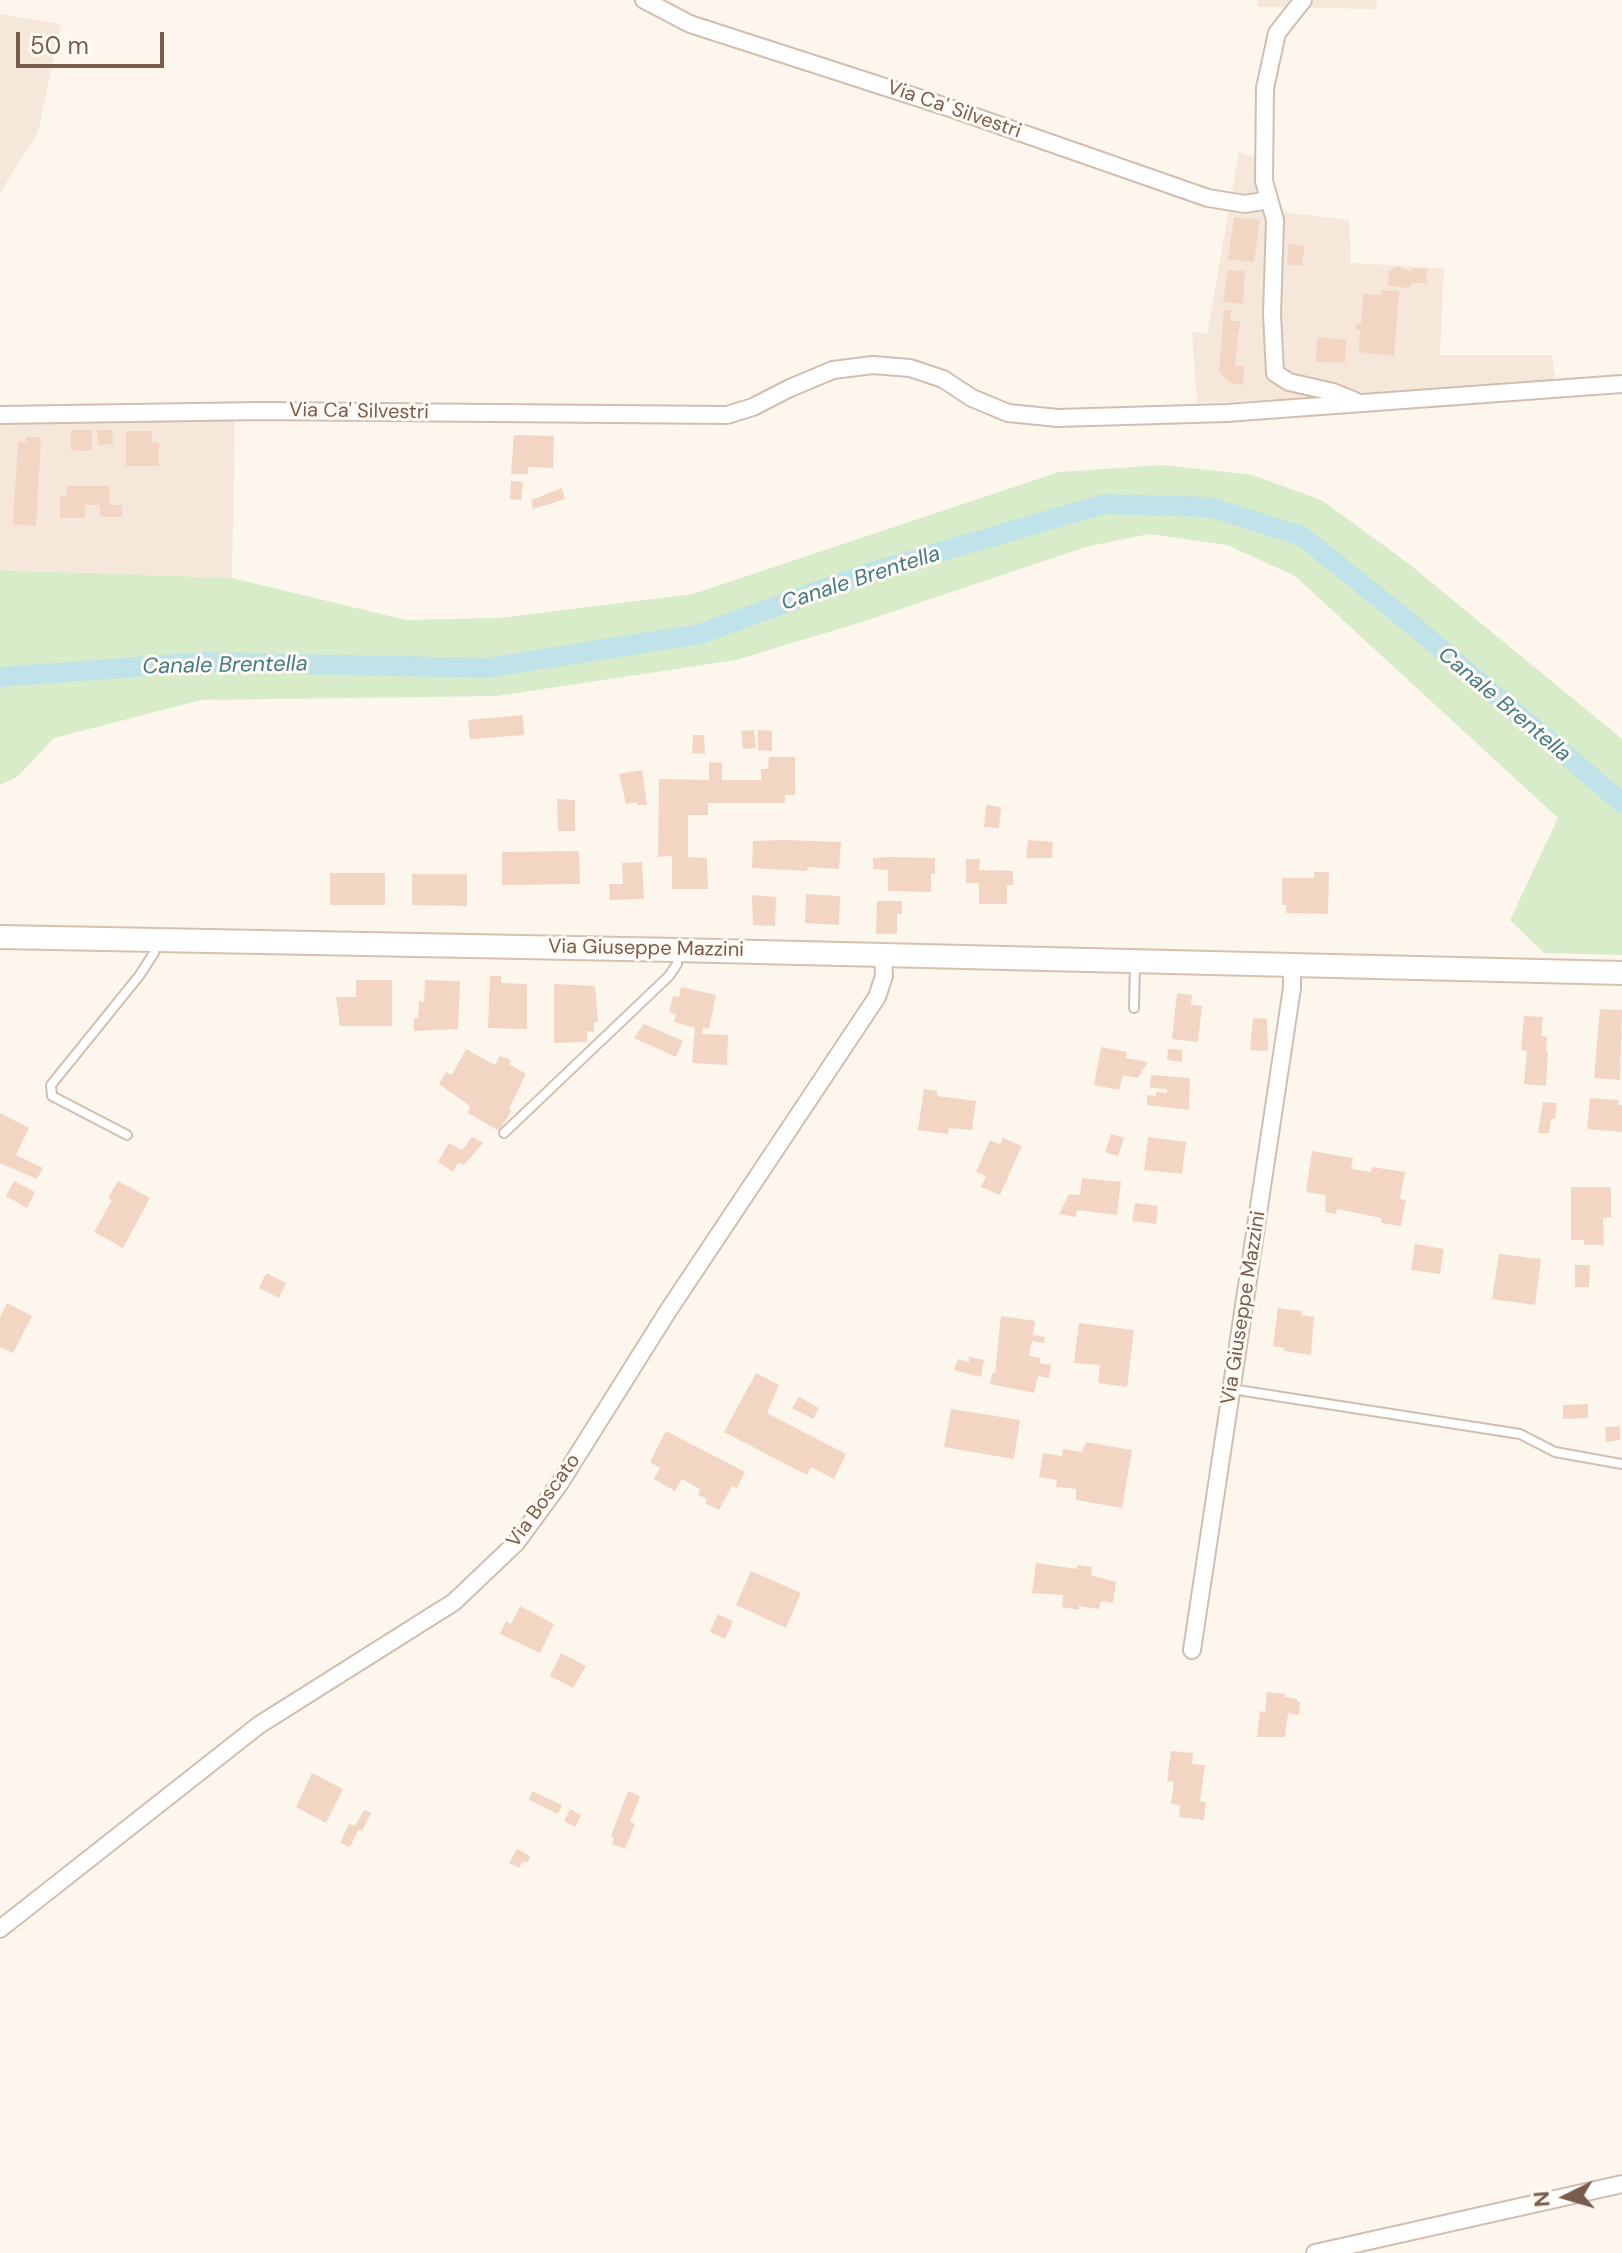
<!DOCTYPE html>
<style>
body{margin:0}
#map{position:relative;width:1622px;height:2253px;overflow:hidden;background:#fdf6ec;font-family:"DM Sans",sans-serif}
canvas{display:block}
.north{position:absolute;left:1526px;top:2157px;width:80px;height:80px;-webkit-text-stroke:6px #fffaf3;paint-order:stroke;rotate:265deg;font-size:22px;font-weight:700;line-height:32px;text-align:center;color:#7a5c4d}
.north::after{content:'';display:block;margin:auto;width:28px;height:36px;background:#7a5c4d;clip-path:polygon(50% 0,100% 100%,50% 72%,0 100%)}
.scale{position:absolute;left:16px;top:32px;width:148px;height:36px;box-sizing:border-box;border:4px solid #7a5c4d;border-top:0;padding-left:10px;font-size:24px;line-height:28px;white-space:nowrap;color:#7a5c4d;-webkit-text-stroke:6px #fffaf3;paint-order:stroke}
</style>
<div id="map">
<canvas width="1622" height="2253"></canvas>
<div class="north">N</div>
<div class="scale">50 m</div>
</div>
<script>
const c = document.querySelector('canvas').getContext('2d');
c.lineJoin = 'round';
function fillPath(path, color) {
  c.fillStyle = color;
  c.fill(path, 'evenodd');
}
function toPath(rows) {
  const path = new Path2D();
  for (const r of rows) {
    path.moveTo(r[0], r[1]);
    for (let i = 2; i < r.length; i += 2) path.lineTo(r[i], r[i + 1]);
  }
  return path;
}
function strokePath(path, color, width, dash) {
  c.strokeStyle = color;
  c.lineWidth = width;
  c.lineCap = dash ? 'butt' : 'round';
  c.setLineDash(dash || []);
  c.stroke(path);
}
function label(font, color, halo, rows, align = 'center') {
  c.font = font + ' "DM Sans",sans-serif';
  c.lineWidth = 6;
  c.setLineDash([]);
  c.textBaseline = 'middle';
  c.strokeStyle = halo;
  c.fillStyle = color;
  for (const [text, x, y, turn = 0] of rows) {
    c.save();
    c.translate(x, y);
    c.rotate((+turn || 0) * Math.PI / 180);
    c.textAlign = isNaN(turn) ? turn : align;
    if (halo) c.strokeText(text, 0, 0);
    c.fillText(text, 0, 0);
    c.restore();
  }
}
fillPath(toPath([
 [1258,0,1377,0,1376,9,1257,7],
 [0,14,61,24,38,132,0,193],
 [1239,152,1269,161,1283,212,1349,220,1351,263,1444,268,1440,355,1552,355,1555,380,1264,400,1197,403,1192,332,1207,334],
 [90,420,235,421,232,578,0,570,0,423]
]), '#f5e8da');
fillPath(toPath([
 [1163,465,1253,475,1323,501,1409,564,1622,739,1622,955,1544,953,1510,920,1558,818,1295,576,1227,545,1149,534,1085,547,862,622,736,660,497,696,201,700,54,738,17,777,0,785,0,570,232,578,406,620,500,618,693,594,1059,472]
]), '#d8ecc9');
strokePath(toPath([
 [0,677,204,662,486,668,700,634,868,573,1104,504,1209,507,1302,536,1414,626,1622,803]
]), '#bfe3e8', 20);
fillPath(toPath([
 [1234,217,1260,220,1254,262,1228,259],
 [1289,244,1305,246,1302,266,1287,264],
 [1397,266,1411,272,1412,268,1427,269,1427,283,1411,283,1410,288,1388,286,1389,271],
 [1228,270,1245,271,1243,304,1223,302],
 [1382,290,1399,291,1394,356,1359,352,1360,330,1356,330,1357,324,1361,324,1363,294,1382,295],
 [1224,310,1231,310,1230,321,1240,321,1235,366,1244,366,1243,385,1230,383,1219,372],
 [1317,337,1346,340,1345,363,1316,362],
 [71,430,92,430,92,450,71,451],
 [97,430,112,430,113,444,98,445],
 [126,431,152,431,152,443,159,443,159,466,126,466],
 [514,435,554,436,553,468,528,467,528,474,511,474],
 [26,437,41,438,36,526,13,524,18,442,26,442],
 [511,481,523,482,521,500,510,499],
 [67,486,109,486,109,505,122,505,122,517,100,517,100,505,85,505,85,518,60,518,60,496,67,496],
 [562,488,565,499,533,509,531,500],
 [523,715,524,735,470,739,468,720],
 [754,730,756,748,743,749,741,731],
 [758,730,772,731,772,751,758,750],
 [693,735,704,735,705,754,692,753],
 [769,757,795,757,795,795,785,795,785,803,708,803,708,815,688,815,688,857,707,858,708,889,672,889,672,856,658,857,659,779,709,780,709,762,722,763,722,780,761,780,761,769,768,769],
 [642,770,647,805,637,805,637,802,626,804,619,774],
 [557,799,575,800,575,831,558,831],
 [986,805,1001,807,999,828,984,827],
 [783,840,841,842,839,869,808,867,807,871,752,868,753,841],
 [1028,840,1053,842,1052,858,1026,858],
 [579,851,580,884,502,885,502,852],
 [888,857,935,858,935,874,931,873,931,892,888,891,888,870,873,869,873,858],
 [966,859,980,859,979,870,1013,871,1013,885,1007,885,1007,904,979,904,979,883,966,883],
 [642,862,644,899,610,900,609,884,623,884,622,863],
 [1314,872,1329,872,1328,914,1286,913,1286,905,1282,905,1282,878,1314,878],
 [330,873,385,873,385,905,330,905],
 [412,874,467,874,467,906,412,905],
 [806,894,840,896,839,925,805,923],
 [752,895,776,897,775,926,753,925],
 [877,901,902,901,902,914,897,914,897,934,876,934],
 [490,976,501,976,501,983,527,984,527,1029,488,1028],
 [356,980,392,980,392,1026,340,1026,336,997,356,997],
 [425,980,460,981,458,1029,414,1031,414,1018,418,1018,419,1001,424,1002],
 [554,984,595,986,598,1022,594,1022,594,1032,587,1031,587,1042,554,1043],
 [681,987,716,995,709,1029,703,1028,702,1034,728,1035,727,1065,692,1063,695,1028,674,1022,676,1014,669,1012,673,996,679,997],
 [1177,993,1192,995,1191,1005,1202,1006,1198,1042,1172,1039],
 [1600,1009,1622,1010,1620,1080,1594,1078],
 [1524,1016,1543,1017,1541,1036,1547,1037,1546,1051,1548,1051,1546,1086,1524,1084,1527,1051,1521,1050],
 [1253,1018,1267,1019,1268,1051,1250,1050],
 [644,1024,683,1041,676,1057,634,1038],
 [1101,1047,1127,1052,1126,1058,1148,1062,1138,1078,1123,1075,1119,1090,1094,1085],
 [466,1049,495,1065,500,1056,511,1060,509,1064,526,1074,509,1109,512,1110,499,1131,468,1113,470,1106,439,1084,446,1072,452,1075],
 [1168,1049,1182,1050,1182,1062,1167,1060],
 [1151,1075,1190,1078,1189,1110,1147,1105,1147,1095,1156,1096,1156,1092,1167,1093,1167,1089,1150,1088],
 [924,1089,937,1091,937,1096,976,1101,972,1130,949,1128,948,1134,918,1130],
 [1590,1098,1619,1100,1618,1105,1622,1105,1622,1132,1587,1129],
 [1543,1102,1557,1103,1555,1119,1551,1119,1549,1133,1538,1133],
 [0,1113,29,1128,16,1155,43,1168,37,1179,0,1163],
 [1111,1134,1124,1138,1118,1156,1105,1152],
 [472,1137,483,1143,464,1165,458,1163,453,1172,438,1162,449,1143,462,1150],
 [1148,1137,1186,1142,1182,1174,1144,1170],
 [1003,1138,1022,1146,1000,1195,981,1187,986,1176,976,1172,990,1140,1000,1145],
 [1312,1151,1353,1158,1351,1169,1371,1172,1372,1167,1405,1172,1400,1199,1406,1200,1401,1226,1381,1223,1381,1218,1337,1209,1336,1214,1325,1212,1326,1195,1306,1192],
 [1082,1178,1121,1182,1117,1215,1077,1210,1076,1217,1059,1214,1069,1194,1080,1195],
 [14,1181,35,1192,27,1208,6,1196],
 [118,1181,150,1198,123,1248,94,1232,112,1200,108,1198],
 [1571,1187,1611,1187,1611,1217,1603,1218,1604,1245,1584,1245,1584,1240,1571,1240],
 [1135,1203,1158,1206,1156,1224,1132,1221],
 [1415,1244,1444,1249,1440,1274,1411,1270],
 [1499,1254,1541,1259,1535,1305,1492,1299],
 [1575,1265,1590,1265,1589,1287,1575,1287],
 [266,1273,286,1283,279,1298,259,1288],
 [7,1303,32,1316,13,1353,0,1347,0,1317],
 [1278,1308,1302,1311,1301,1315,1314,1317,1311,1355,1284,1351,1285,1348,1273,1346],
 [1001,1316,1035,1321,1033,1335,1045,1337,1044,1343,1032,1341,1029,1356,1040,1358,1040,1363,1051,1365,1049,1378,1038,1376,1034,1393,990,1384,992,1373,995,1373],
 [1079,1323,1134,1330,1127,1387,1098,1383,1100,1365,1074,1363],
 [969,1357,984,1360,981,1377,954,1370,958,1359,969,1362],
 [756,1373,779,1385,767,1413,846,1454,834,1479,811,1467,807,1475,724,1432],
 [799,1397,819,1408,813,1419,792,1408],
 [1588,1404,1588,1418,1563,1419,1563,1405],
 [951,1409,1020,1420,1014,1459,944,1447],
 [1620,1426,1620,1440,1606,1442,1605,1427],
 [666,1431,745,1472,737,1488,732,1486,719,1510,705,1503,707,1499,698,1495,700,1489,682,1479,675,1491,654,1479,660,1468,650,1462],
 [1086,1442,1132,1450,1122,1508,1076,1500,1076,1489,1056,1487,1057,1480,1039,1477,1043,1453,1062,1456,1063,1449,1082,1452],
 [1036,1563,1077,1569,1077,1565,1092,1567,1091,1575,1116,1582,1113,1603,1101,1601,1099,1609,1079,1606,1079,1610,1062,1607,1063,1595,1032,1593],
 [751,1571,801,1593,786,1628,736,1605],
 [520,1606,554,1624,540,1653,500,1634,506,1621,511,1624],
 [718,1614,733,1621,725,1639,710,1632],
 [561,1653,586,1666,573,1688,550,1676],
 [1267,1692,1285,1694,1285,1697,1297,1699,1297,1702,1300,1702,1299,1715,1288,1713,1285,1737,1257,1737,1260,1711,1265,1712],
 [1171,1751,1193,1753,1192,1764,1205,1765,1200,1801,1206,1802,1204,1820,1179,1817,1180,1805,1171,1804,1174,1782,1167,1781],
 [312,1773,343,1789,326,1823,296,1807],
 [532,1791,562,1805,558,1814,529,1800],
 [628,1791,640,1796,630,1822,635,1824,625,1849,612,1844,614,1838,611,1836],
 [570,1809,581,1815,575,1827,564,1821],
 [364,1810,371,1813,362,1831,358,1830,350,1847,340,1843,349,1824,355,1826],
 [517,1849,530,1856,527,1863,523,1861,519,1868,509,1863]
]), '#f3d5c3');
const service = toPath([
 [1134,1008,1135,962],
 [504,1133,669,976,677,964,677,951],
 [127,1135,52,1096,51,1085,139,976,154,953,155,940],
 [1231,1389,1520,1434,1555,1452,1622,1464]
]);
const minor = toPath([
 [644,0,690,24,953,109,1208,198,1245,204,1268,200],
 [1303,0,1277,33,1265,88,1264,181,1275,220,1272,314,1275,373,1289,382,1333,392,1355,401],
 [0,415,261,411,727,415,753,407,790,388,833,370,873,365,910,368,943,379,972,398,1008,413,1058,418,1226,413,1622,384],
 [1192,1650,1292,988,1292,966],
 [0,1929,259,1725,454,1602,516,1543,560,1483,668,1311,877,997,884,976,883,955],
 [1315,2253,1622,2184]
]);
const secondary = toPath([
 [0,937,677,950,1622,973]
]);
strokePath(service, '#d1beb0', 12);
strokePath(minor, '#d1beb0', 20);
strokePath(secondary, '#d6c0b0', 26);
strokePath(service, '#fff', 8);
strokePath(minor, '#fff', 16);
strokePath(secondary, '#fff', 22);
label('20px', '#7a5c4d', '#fffaf3', [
 ["Via Ca' Silvestri",954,110,19],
 ["Via Ca' Silvestri",359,412,1],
 ["Via Giuseppe Mazzini",646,949,1],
 ["Via Giuseppe Mazzini",1244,1308,-81],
 ["Via Boscato",544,1501,-54]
]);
label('italic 22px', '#437c86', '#fffaf3', [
 ["Canale Brentella",861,579,-18],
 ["Canale Brentella",225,666,-1],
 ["Canale Brentella",1504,705,40]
]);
</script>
